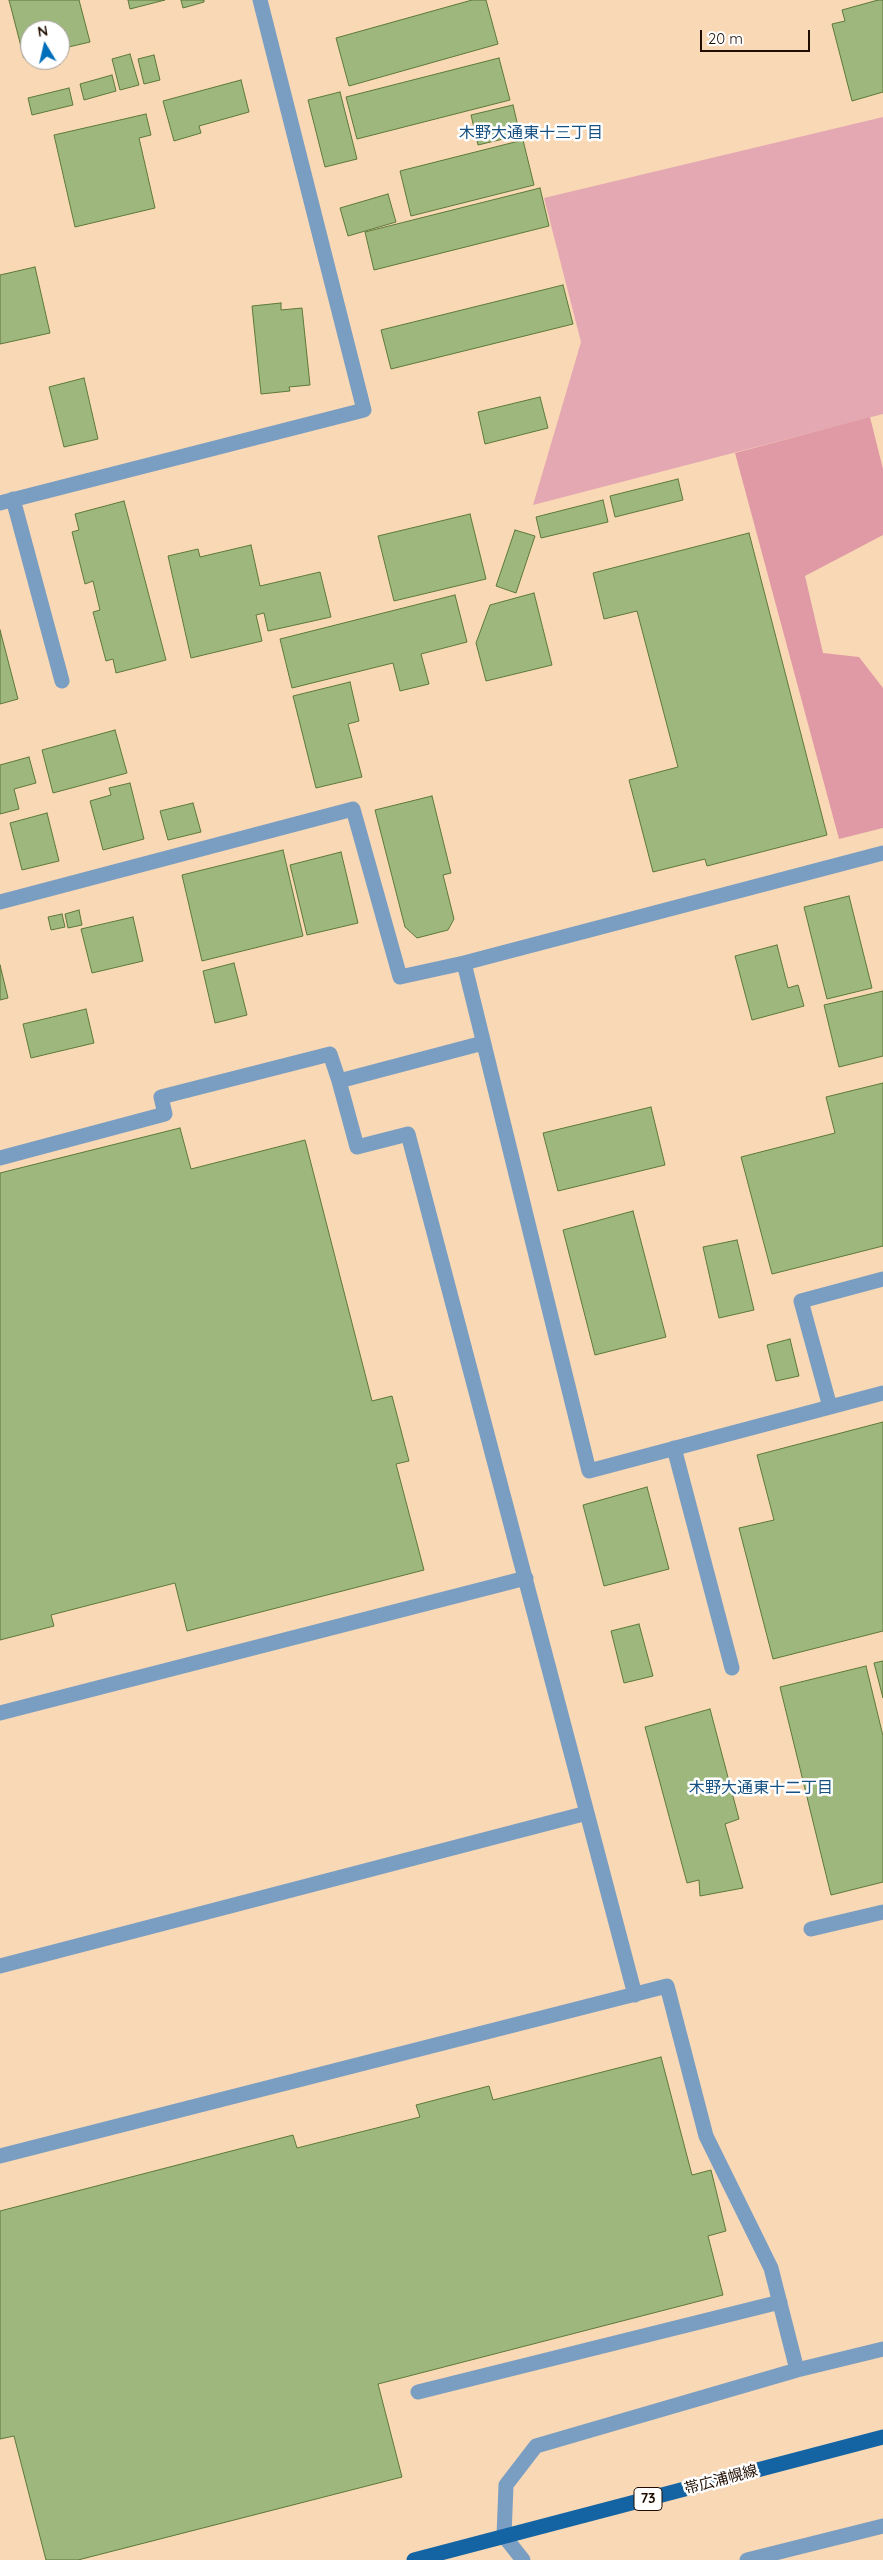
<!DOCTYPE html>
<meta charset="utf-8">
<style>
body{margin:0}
#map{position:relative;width:883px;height:2560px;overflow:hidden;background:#f9d8b5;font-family:Quicksand,sans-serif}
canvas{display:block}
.north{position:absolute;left:20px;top:20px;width:50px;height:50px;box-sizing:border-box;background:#fff;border:1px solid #a69e99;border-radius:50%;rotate:351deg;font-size:14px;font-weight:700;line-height:20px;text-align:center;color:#200d00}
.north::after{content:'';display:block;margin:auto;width:18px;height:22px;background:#006fba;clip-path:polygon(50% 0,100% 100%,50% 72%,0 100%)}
.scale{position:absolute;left:700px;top:30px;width:110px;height:22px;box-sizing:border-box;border:2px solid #200d00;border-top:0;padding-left:6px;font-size:15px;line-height:18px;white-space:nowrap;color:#200d00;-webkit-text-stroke:4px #fff;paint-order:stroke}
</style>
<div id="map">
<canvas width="883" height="2560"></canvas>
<div class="north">N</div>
<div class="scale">20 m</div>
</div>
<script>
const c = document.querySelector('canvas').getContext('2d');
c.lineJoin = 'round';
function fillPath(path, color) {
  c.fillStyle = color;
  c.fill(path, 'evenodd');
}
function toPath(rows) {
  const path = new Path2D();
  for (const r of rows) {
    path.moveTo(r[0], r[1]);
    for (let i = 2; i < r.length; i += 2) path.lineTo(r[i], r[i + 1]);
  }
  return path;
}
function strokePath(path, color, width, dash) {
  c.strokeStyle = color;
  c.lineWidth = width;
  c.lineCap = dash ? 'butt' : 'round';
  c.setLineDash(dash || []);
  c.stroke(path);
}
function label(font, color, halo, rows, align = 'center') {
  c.font = font + ' Quicksand,"Noto Sans JP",sans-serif';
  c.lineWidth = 5;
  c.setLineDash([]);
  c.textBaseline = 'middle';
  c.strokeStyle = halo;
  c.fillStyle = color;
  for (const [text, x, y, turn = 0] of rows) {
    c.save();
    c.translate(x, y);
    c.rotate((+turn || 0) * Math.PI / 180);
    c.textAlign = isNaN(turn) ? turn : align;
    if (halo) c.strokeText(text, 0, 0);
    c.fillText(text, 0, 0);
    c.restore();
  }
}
fillPath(toPath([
 [883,117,883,414,533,505,581,342,544,198]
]), '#e3a8b1');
fillPath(toPath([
 [870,417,883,469,883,535,805,576,823,653,859,657,883,688,883,828,839,839,735,453]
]), '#e09aa6');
const building = toPath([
 [9,0,79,0,90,42,60,49,60,30,30,30,30,57,24,58,9,0],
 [128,0,165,0,130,9,128,0],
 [181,0,204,0,204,2,183,8,181,0],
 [472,0,486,0,498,44,349,86,336,38,472,0],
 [878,0,883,0,883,92,852,101,832,24,845,21,842,10,878,0],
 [130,54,139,85,120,90,112,59,130,54],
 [154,55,160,80,144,84,138,59,154,55],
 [499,58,510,100,357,139,346,97,499,58],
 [112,75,116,91,84,100,80,84,112,75],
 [241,80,249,112,199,126,201,133,174,141,163,101,241,80],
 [69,88,73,105,32,115,28,98,69,88],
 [340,92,357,159,325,167,308,100,340,92],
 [513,105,520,135,478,145,471,115,513,105],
 [146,114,151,135,139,138,155,208,75,227,54,135,146,114],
 [523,140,534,185,411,216,400,171,523,140],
 [540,188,549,226,374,270,365,232,540,188],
 [388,194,396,222,348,236,340,208,388,194],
 [35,267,50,333,0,344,0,275,35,267],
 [563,285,573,324,391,369,381,330,563,285],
 [281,303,281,310,302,308,310,385,289,387,290,391,261,394,252,306,281,303],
 [84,378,98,439,64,447,49,387,84,378],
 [540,397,548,428,485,444,478,412,540,397],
 [678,479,683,500,615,517,610,496,678,479],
 [603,500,608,522,541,538,536,517,603,500],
 [124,501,166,660,116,673,113,659,106,661,93,612,100,610,93,581,85,584,72,532,79,530,75,514,124,501],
 [470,514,486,579,394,601,378,536,470,514],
 [515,530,535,536,516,593,496,586,515,530],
 [749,533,827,835,707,866,705,859,653,872,629,780,678,767,637,611,604,619,593,573,749,533],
 [251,545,260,586,320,572,331,617,268,631,264,613,256,615,262,641,191,658,168,556,198,549,200,557,251,545],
 [534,593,552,665,486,681,476,643,490,605,534,593],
 [455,595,467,642,421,654,429,684,400,691,393,663,292,688,280,639,455,595],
 [0,630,18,699,0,704,0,630],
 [350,682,359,721,348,724,362,777,316,788,293,696,350,682],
 [115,730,127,773,53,793,42,750,115,730],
 [29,757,36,783,14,789,19,809,0,814,0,765,29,757],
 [130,783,144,839,103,850,90,801,111,795,109,788,130,783],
 [432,796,451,873,443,875,454,919,448,930,417,938,405,927,375,810,432,796],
 [193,803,201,832,168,840,160,811,193,803],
 [47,813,59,861,22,870,10,823,47,813],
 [283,850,303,936,202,961,182,875,283,850],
 [341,852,358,923,307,935,290,865,341,852],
 [849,896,872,988,827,999,804,907,849,896],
 [79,910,82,925,68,928,65,914,79,910],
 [62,914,65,927,51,930,48,917,62,914],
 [133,917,143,961,92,973,81,929,133,917],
 [777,945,788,988,798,985,804,1006,752,1020,735,956,777,945],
 [234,963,247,1015,215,1023,203,971,234,963],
 [0,965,8,998,0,1000,0,965],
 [883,991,883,1056,839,1067,824,1005,883,991],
 [86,1009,94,1043,31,1058,23,1024,86,1009],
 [883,1083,883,1246,772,1274,741,1157,835,1133,826,1097,883,1083],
 [651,1107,665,1165,558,1191,543,1133,651,1107],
 [180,1128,191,1169,305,1140,372,1401,392,1396,409,1461,396,1464,424,1570,187,1631,175,1583,51,1615,54,1626,0,1640,0,1173,180,1128],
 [633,1211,666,1337,595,1355,563,1230,633,1211],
 [737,1240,754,1310,719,1318,703,1247,737,1240],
 [790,1339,799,1376,776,1381,767,1345,790,1339],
 [883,1422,883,1631,773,1659,739,1528,774,1520,757,1455,883,1422],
 [647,1487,669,1569,604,1586,583,1505,647,1487],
 [639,1624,653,1676,624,1683,611,1631,639,1624],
 [883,1661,883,1698,874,1663,883,1661],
 [866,1666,883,1736,883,1882,831,1895,780,1687,866,1666],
 [710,1709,739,1819,725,1824,743,1888,700,1896,699,1880,687,1883,645,1727,710,1709],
 [661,2057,692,2175,711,2170,726,2231,708,2236,723,2295,378,2384,402,2477,78,2560,46,2560,14,2436,0,2439,0,2211,293,2135,297,2148,420,2117,416,2105,489,2086,493,2100,661,2057]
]);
fillPath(building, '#9db77d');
strokePath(building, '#5d7937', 1);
strokePath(toPath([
 [13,499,62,681],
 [0,503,364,410,260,0],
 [0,902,353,809,400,977,464,963,883,853],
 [464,963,589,1471,883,1393],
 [483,1043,339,1081,357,1147,408,1134,587,1813],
 [0,1158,165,1114,161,1097,330,1054,339,1081],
 [830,1407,801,1301,883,1279],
 [674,1448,732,1668],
 [0,1713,526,1578],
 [811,1929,883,1912],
 [0,1966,587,1813,635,1995],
 [0,2156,667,1986,706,2136,771,2268,797,2370],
 [418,2392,780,2302],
 [523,2560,504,2536,506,2485,536,2446,797,2370,883,2349],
 [747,2560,883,2526]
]), '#7a9ec1', 15);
strokePath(toPath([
 [414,2560,883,2437]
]), '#1464a3', 15);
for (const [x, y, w] of [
 [648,2499,28]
]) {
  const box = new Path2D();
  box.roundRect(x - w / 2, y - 11.5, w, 23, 4);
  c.fillStyle = '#fff';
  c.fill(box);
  strokePath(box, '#200d00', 1);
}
label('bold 14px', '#200d00', null, [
 ["73",648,2499]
]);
label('15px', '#200d00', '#fff', [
 ["帯広浦幌線",721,2480,-15]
]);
label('16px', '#175182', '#fff', [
 ["木野大通東十三丁目",531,133],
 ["木野大通東十二丁目",761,1788]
]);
</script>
